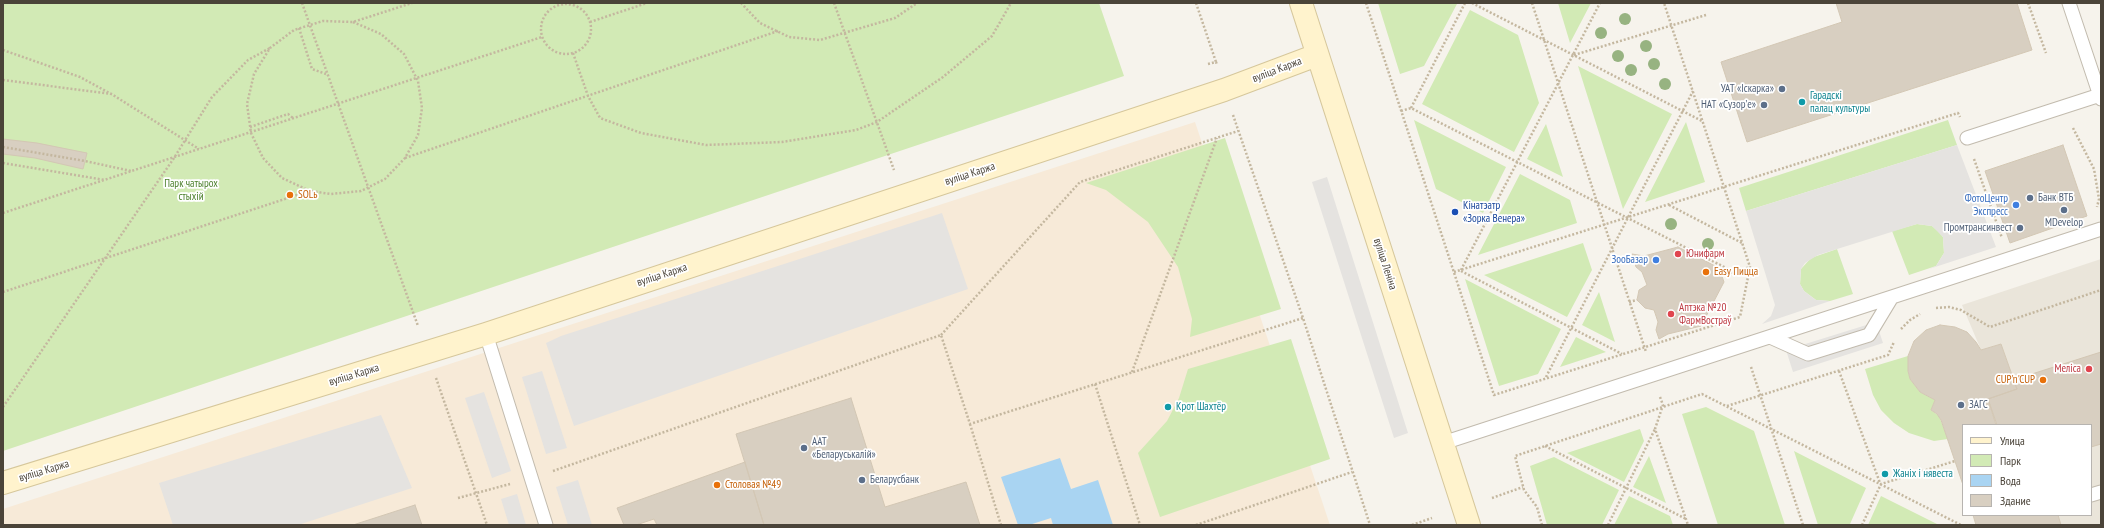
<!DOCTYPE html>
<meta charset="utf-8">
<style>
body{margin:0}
#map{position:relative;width:2104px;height:528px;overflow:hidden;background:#f6f3ec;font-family:"PT Sans Narrow",sans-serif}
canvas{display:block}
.frame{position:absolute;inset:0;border:4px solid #4b4439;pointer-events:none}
.legend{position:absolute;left:1962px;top:424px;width:130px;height:92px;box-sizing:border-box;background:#fff;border:1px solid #b7b4b0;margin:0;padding:5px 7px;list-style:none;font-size:12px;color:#4b4439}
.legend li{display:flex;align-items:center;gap:8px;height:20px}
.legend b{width:20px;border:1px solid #b7b4b0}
</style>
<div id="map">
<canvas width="2104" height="528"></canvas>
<div class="frame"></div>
<ul class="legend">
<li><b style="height:5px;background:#fff3cd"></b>Улица</li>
<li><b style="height:11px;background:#d2eab5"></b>Парк</li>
<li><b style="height:11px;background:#a9d4f2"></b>Вода</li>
<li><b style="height:11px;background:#d8cfc1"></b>Здание</li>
</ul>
</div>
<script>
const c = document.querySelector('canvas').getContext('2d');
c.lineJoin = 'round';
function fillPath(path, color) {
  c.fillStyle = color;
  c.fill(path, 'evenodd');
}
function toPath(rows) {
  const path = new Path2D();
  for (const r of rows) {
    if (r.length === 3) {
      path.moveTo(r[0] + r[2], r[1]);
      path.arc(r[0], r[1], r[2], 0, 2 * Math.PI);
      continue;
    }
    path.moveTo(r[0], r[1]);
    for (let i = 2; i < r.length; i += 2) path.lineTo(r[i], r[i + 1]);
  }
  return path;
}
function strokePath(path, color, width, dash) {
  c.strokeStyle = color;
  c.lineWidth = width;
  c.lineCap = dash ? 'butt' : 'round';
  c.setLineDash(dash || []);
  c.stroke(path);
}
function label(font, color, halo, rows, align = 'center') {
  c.font = font + ' "PT Sans Narrow",sans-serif';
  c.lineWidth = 3.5;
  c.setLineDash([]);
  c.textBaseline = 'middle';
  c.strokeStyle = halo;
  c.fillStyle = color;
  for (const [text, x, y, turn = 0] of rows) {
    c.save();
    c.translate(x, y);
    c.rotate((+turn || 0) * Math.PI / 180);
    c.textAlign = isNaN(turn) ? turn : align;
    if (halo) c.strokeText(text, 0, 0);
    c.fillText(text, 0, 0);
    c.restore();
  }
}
fillPath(toPath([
 [2101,259,2101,525,2028,525,2025,515,2091,515,2091,425,1996,425,1988,399,2017,389,2001,344,1981,350,1962,305]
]), '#eae5da');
fillPath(toPath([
 [1195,122,1330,525,3,525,3,509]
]), '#f7ead8');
fillPath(toPath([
 [3,3,1099,3,1124,76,3,451],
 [1378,3,1456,3,1457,4,1424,66,1400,74],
 [1558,3,1591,3,1570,43],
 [1470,10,1518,35,1539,103,1514,152,1422,104],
 [1578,66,1672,114,1623,209],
 [1414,120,1506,167,1483,213,1436,189],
 [1948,120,1957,145,1746,211,1739,188],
 [1686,122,1705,182,1645,202],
 [1546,124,1563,177,1527,159],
 [1225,138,1281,309,1190,337,1192,319,1178,267,1148,222,1106,190,1086,183],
 [1520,174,1570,200,1577,223,1478,255],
 [1917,224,1932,226,1938,231,1943,237,1944,253,1936,266,1909,275,1892,231],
 [1583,243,1592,270,1567,317,1484,275],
 [1837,249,1853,294,1830,301,1816,300,1804,291,1800,284,1801,269,1811,258],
 [1465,279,1561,329,1538,374,1499,386],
 [1599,292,1615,342,1582,325],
 [1576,337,1606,352,1560,367],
 [1291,339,1330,459,1160,517,1138,453,1167,421,1179,398,1188,369],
 [1908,356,1908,371,1910,379,1920,392,1935,400,1931,410,1939,416,1948,439,1934,441,1909,433,1894,423,1881,410,1873,395,1865,369],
 [1706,407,1754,431,1785,525,1718,525,1682,414],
 [1640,429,1644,441,1624,482,1567,453],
 [1794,451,1866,488,1850,524,1818,525],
 [1649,456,1666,503,1633,487],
 [1554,457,1619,490,1602,525,1547,525,1530,466],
 [1629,496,1670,516,1673,525,1614,525],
 [1881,496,1939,525,1868,525]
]), '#d2eab5');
fillPath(toPath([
 [1957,145,1996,247,1929,269,1936,266,1944,253,1943,237,1932,226,1917,224,1818,255,1805,263,1801,269,1800,284,1804,291,1816,300,1830,301,1762,324,1771,316,1775,305,1746,211],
 [1327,177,1408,433,1394,438,1312,182],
 [942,213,968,289,574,426,546,343,561,336],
 [1876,322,1883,343,1793,372,1786,350],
 [542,371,567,448,546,454,522,377],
 [484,392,511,471,492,478,465,398],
 [381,415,412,488,298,525,173,525,159,483],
 [578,480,592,525,568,525,556,487],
 [517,494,526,525,509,525,501,499]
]), '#e5e3e0');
fillPath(toPath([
 [1060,458,1071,489,1098,480,1113,525,1053,525,1051,518,1029,525,1018,525,1001,477]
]), '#a9d4f2');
const building = toPath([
 [1836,3,2017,3,2032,50,1747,142,1721,62,1842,22,1836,3],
 [3,139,37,143,87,153,83,169,35,158,3,154,3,139],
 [2063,145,2087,216,2010,243,1985,171,2063,145],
 [1678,247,1719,268,1724,282,1701,326,1668,334,1659,339,1656,330,1658,322,1654,310,1645,308,1637,300,1639,290,1647,285,1642,272,1636,267,1632,254,1644,256,1678,247],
 [1940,325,1955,327,1967,332,1976,342,1981,350,2001,344,2017,389,1988,399,1996,425,1963,425,1963,485,1941,420,1937,414,1931,410,1935,400,1920,392,1910,379,1908,371,1908,356,1914,341,1926,330,1940,325],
 [2101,352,2101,444,2091,447,2091,425,1997,425,1988,399,2017,389,2013,380,2101,352],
 [851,398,885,507,966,482,980,525,764,525,736,434,851,398],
 [745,462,764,525,657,525,654,519,636,525,624,525,617,508,745,462],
 [415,505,422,525,353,525,415,505],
 [1973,515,2058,515,2061,525,1976,525,1973,515]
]);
fillPath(building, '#d8cfc1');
strokePath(building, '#d3c7b4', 1);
const lane = toPath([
 [2069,3,2101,99],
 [1967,138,2100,95],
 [486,334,546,525],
 [1770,337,1808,354,1869,335,1892,297],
 [1443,443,2101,229],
 [2091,495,2101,492]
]);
const secondary = toPath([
 [1301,3,1469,525],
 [3,483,486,334,1224,90,1317,55]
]);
strokePath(lane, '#c2bbae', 15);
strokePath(secondary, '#d6c79b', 24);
strokePath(toPath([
 [302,3,418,326],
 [741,3,760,23,789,37,820,40,895,18,917,3],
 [834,3,894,170],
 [1196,3,1216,62],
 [1366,3,1494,395,1740,317,1750,267,1664,3],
 [1472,3,1702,121],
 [1532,3,1646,352],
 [2028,3,2046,53],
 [566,29,25],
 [353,22,381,34,404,54,418,81,422,108,418,135,405,158,385,179,361,191,331,194,310,191,282,178,263,158,251,133,247,104,254,74,270,48,294,30,323,21,353,22,412,3],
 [590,22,647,3],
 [299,28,312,69,326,74],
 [3,50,80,77,113,95,199,149],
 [573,53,588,96,600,118,641,133,706,145,782,142,856,130,877,122,943,77,992,36,1011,3],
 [1574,55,1706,15],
 [1208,64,1216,62,1217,65],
 [3,80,112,94],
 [1411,108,1465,3],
 [1401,111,1411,108,1734,272],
 [1233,115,1303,318,1370,525],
 [250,127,288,114,293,118],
 [2073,128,2094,169,2099,199,2097,207],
 [3,147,85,161,131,171],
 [405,158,778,31],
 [1974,159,2002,238],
 [3,163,105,180],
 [1669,205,1742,243],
 [3,213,542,37],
 [1461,270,1600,3],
 [1461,271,1622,354],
 [1454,272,1958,113,1960,117],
 [1723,275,1750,267],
 [3,292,309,191],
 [1629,302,1637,300],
 [1936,308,1949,307,1961,310,1990,327,2101,290],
 [1901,329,1910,320,1920,314],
 [941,335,1080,182,1238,131],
 [1751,367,1803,525],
 [1839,371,1880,483],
 [1132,372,1217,138],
 [1546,377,1693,91],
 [436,378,487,525],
 [1095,384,1140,525],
 [1660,397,1663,405,1655,429,1688,525],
 [1727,406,1888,355,1894,342],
 [3,407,174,158,212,97,248,60,270,48],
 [970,424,1001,525],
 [1545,446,1686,519],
 [553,471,941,335,970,424,1303,318],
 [458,498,510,484],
 [1492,498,1523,487],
 [1196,525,1352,472],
 [1412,525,1432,518],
 [1542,525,1537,507,1524,490,1515,456,1702,394,1961,525],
 [1608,525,1655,429],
 [1862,525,1881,484,1955,461]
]), '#c4b79f', 2.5, [2, 2]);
strokePath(lane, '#fff', 13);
strokePath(secondary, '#fff3cd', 22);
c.fillStyle = '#97b381';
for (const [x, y] of [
 [1625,19],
 [1601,33],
 [1646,46],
 [1618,56],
 [1654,64],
 [1631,70],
 [1665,84],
 [1671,224],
 [1708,244]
]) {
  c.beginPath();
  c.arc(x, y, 6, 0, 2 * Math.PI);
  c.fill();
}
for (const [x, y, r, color] of [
 [1782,89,4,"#5c6f8a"],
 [1802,102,4,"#0f9aa8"],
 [1764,105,4,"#5c6f8a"],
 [290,195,4,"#e8710a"],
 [2030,198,4,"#5c6f8a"],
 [2016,205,4,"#3f7fe0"],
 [2064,210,4,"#5c6f8a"],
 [1455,212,4,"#1a4fb4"],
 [2020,228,4,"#5c6f8a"],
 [1678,254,4,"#e0444e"],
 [1656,260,4,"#3f7fe0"],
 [1706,272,4,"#e8710a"],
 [1671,314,4,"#e0444e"],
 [2089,369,4,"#e0444e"],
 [2043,380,4,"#e8710a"],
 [1961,405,4,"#5c6f8a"],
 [1168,407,4,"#0f9aa8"],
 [804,448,4,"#5c6f8a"],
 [1885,474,4,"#0f9aa8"],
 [862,480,4,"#5c6f8a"],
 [717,485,4,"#e8710a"]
]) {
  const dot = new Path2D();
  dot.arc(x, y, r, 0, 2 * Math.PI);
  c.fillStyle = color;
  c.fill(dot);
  strokePath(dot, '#fff', 1.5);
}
label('11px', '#4b4439', '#fff', [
 ["вуліца Каржа",1277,70,-21],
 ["вуліца Каржа",970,174,-18],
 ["вуліца Леніна",1385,264,72],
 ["вуліца Каржа",662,275,-18],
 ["вуліца Каржа",354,375,-17],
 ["вуліца Каржа",44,471,-17]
]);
label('11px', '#4e5e75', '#fff', [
 ["УАТ «Іскарка»",1774,89,"right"],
 ["НАТ «Сузорʼе»",1756,105,"right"],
 ["Банк ВТБ",2038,198],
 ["MDevelop",2064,223,"center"],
 ["Промтрансинвест",2012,228,"right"],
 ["ЗАГС",1969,405],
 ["ААТ",812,442],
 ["«Беларуськалій»",812,455],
 ["Беларусбанк",870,480]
], 'left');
label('11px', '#0d838f', '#fff', [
 ["Гарадскі",1810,96],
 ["палац культуры",1810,109],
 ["Крот Шахтёр",1176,407],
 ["Жаніх і нявеста",1893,474]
], 'left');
label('11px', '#4a7f2a', '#fff', [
 ["Парк чатырох",191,184],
 ["стыхій",191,197]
]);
label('11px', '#c56008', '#fff', [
 ["SOLь",298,195],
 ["Easy Пицца",1714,272],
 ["CUP'n'CUP",2035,380,"right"],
 ["Столовая №49",725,485]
], 'left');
label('11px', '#366cbe', '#fff', [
 ["ФотоЦентр",2008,199],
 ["Экспресс",2008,212],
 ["ЗооБазар",1648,260]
], 'right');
label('11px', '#164399', '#fff', [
 ["Кінатэатр",1463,206],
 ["«Зорка Венера»",1463,219]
], 'left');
label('11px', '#be3a42', '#fff', [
 ["Юнифарм",1686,254],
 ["Аптэка №20",1679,308],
 ["ФармВостраў",1679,321],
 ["Меліса",2081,369,"right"]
], 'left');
</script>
